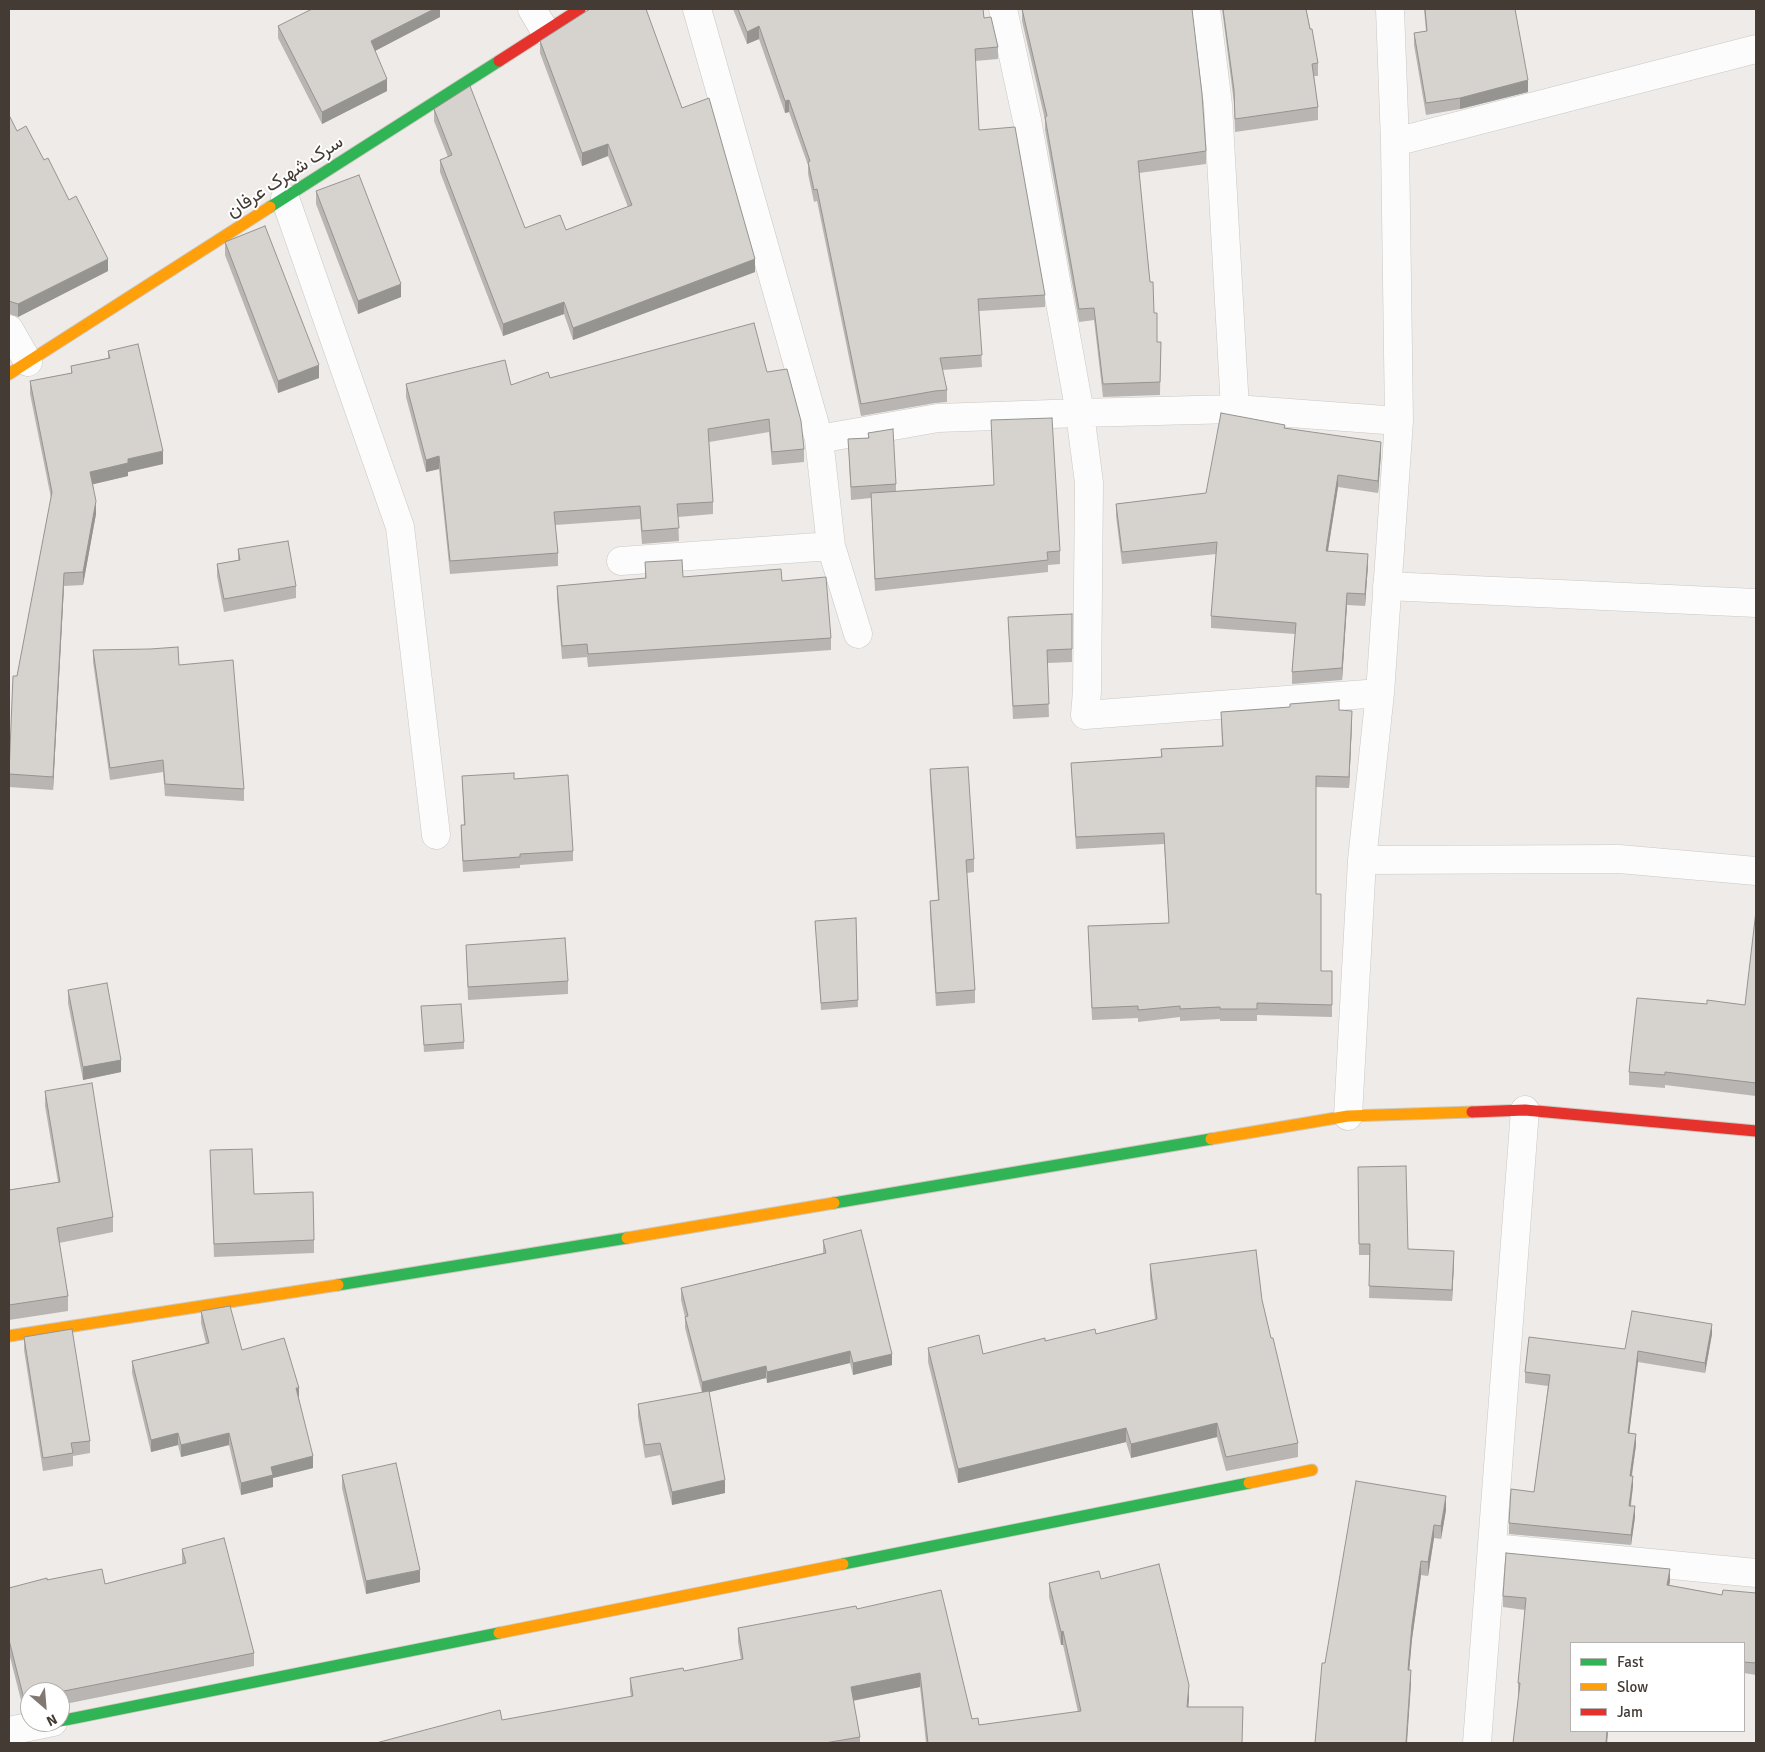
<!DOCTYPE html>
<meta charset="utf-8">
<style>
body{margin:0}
#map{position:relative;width:1765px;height:1752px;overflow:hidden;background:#eeebe8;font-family:Signika,sans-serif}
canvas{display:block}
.frame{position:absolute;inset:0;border:10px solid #443c34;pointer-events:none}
.legend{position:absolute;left:1570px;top:1642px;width:175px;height:90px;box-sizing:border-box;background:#fff;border:1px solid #b4b1ae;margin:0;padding:6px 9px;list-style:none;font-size:15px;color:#443c34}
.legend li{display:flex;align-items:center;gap:10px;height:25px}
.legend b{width:25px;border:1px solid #b4b1ae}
.north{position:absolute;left:20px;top:1682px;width:50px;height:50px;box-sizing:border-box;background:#fff;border:1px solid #b4b1ae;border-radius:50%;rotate:153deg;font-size:14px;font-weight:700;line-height:20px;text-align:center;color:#443c34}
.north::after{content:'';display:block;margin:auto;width:18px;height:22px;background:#807973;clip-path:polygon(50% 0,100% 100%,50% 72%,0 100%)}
</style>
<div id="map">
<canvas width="1765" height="1752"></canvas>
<div class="frame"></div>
<ul class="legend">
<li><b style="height:6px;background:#30b455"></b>Fast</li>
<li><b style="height:6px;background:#ff9f0a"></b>Slow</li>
<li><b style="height:6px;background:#e5322d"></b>Jam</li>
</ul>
<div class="north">N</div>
</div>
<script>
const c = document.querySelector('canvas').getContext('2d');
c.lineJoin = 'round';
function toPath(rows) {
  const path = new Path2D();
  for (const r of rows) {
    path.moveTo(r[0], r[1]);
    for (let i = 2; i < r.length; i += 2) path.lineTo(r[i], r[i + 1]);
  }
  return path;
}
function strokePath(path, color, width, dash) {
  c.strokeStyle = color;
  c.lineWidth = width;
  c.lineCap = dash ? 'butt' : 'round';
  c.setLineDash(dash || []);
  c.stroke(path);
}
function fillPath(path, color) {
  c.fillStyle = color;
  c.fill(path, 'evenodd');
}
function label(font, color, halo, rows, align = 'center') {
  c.font = font + ' Signika,Vazirmatn,sans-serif';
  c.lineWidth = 4;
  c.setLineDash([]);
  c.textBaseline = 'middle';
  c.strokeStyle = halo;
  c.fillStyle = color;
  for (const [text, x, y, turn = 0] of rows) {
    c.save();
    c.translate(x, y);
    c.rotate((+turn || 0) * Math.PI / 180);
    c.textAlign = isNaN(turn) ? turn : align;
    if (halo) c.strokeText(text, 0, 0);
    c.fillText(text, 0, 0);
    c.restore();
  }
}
const street = toPath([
 [532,9,545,31],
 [697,9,819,439,831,546,858,634],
 [1003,9,1027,120,1080,413,1089,483,1087,691,1085,715,1380,693],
 [1206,9,1218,105,1235,409],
 [1395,142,1756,49],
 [285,198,400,527,436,835],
 [9,329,28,362],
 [819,439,938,418,1080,413,1235,409,1399,421],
 [621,561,831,546],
 [1387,586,1756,603],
 [1362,860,1619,859,1756,871],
 [1348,1116,1362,860,1380,693,1399,421,1395,142,1390,9],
 [1493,1548,1756,1573],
 [9,1731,53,1722],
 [1477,1743,1525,1110]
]);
const fast = toPath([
 [270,207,499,61],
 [834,1203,1211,1139],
 [338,1285,627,1238],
 [843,1564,1249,1483],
 [60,1721,499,1633]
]);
const slow = toPath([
 [9,374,270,207],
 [1211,1139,1348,1116,1472,1112],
 [627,1238,834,1203],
 [9,1336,338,1285],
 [1249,1483,1312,1470],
 [499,1633,843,1564]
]);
const jam = toPath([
 [499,61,580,9],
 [1472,1112,1525,1110,1756,1131]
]);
strokePath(street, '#cbc7c4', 29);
strokePath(fast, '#cec8be', 13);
strokePath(slow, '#cec8be', 13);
strokePath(jam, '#cec8be', 13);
strokePath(street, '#fcfcfc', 28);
strokePath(fast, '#30b455', 11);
strokePath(slow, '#ff9f0a', 11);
strokePath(jam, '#e5322d', 11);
fillPath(toPath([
 [440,9,440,17,375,51,387,91,322,124,278,38,278,26],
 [733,9,983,9,984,18,998,47,998,59,975,61,979,130,1045,295,1045,307,979,311,982,367,942,370,947,390,947,402,935,403,861,416,817,201,814,202,808,174,808,165,789,112,785,113,759,39,747,44],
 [1022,9,1206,151,1206,164,1139,173,1150,282,1157,342,1161,342,1160,395,1103,397,1094,320,1079,322,1045,130,1045,120,1022,21],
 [1222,9,1306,9,1318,63,1318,76,1314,76,1318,107,1318,120,1235,132,1234,103],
 [1424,9,1515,9,1528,92,1460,109,1426,115,1414,45,1414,33,1426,31],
 [540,41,682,108,755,272,573,340,564,314,503,336,440,172,440,160,448,157,434,121,434,109,525,228,566,230,628,207,608,156,582,166,540,53],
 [17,131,44,160,69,200,108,271,18,317,9,314],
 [316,191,401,297,358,314,316,204],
 [225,242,319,378,278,393,225,255],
 [108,351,163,464,128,472,128,476,93,484,96,514,83,585,64,586,53,790,9,787,9,769,17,676,51,498,30,394,30,381,71,373,71,366,108,358],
 [767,372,804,449,804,462,772,465,769,432,709,442,713,502,713,514,678,517,679,541,642,544,640,519,555,525,558,553,558,566,450,574,439,469,426,472,406,397,406,384,511,385,550,378],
 [991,420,1060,551,1060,564,1048,565,1048,572,875,591,871,498,851,500,848,439,868,438,868,433,896,484,896,491,994,485],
 [1285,428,1381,453,1378,493,1338,487,1328,551,1368,565,1365,606,1347,605,1342,680,1292,684,1292,672,1295,634,1211,628,1211,616,1216,554,1122,564,1116,516,1116,504,1206,493],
 [238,549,296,586,296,598,224,612,217,576,217,564,238,560],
 [645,562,683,577,782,581,831,638,831,650,588,667,587,657,562,659,557,598,557,586,645,578],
 [1072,614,1072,662,1047,663,1049,717,1013,719,1008,617],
 [93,650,179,665,244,789,244,801,165,796,163,772,110,780,93,662],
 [1339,710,1352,722,1349,788,1316,787,1316,894,1321,971,1332,971,1332,1017,1257,1015,1257,1021,1220,1021,1220,1019,1180,1021,1180,1017,1138,1022,1138,1018,1092,1020,1088,926,1169,923,1164,844,1076,849,1071,763,1161,757,1161,749,1222,746,1221,712],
 [930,769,974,859,974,872,967,873,975,990,975,1003,936,1006,930,914,930,901,938,900,930,782],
 [462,776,514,779,573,851,573,861,520,865,520,868,463,872,461,835,461,825,464,825],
 [1756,911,1756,1096,1665,1085,1665,1088,1629,1085,1629,1072,1707,1004,1745,1005],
 [856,918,858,1007,821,1010,815,921],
 [466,945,568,981,568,994,468,1000],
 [68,990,121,1072,83,1080,68,1003],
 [421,1006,464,1042,464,1049,424,1052],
 [45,1091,113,1217,113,1232,59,1243,68,1296,68,1311,9,1320,9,1190,58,1182,45,1106],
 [210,1150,254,1194,314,1240,314,1253,214,1257],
 [1358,1167,1408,1249,1454,1262,1452,1301,1369,1298,1370,1255,1359,1255],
 [823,1240,892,1365,853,1375,850,1363,767,1383,766,1378,709,1392,725,1493,672,1505,660,1455,645,1458,638,1417,638,1404,702,1393,685,1328,685,1317,681,1300,681,1288,823,1253],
 [1150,1264,1262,1300,1271,1338,1298,1443,1298,1457,1226,1471,1217,1437,1131,1458,1126,1442,958,1483,928,1362,928,1348,983,1354,1045,1341,1096,1334,1155,1319,1150,1278],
 [201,1311,242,1350,299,1399,313,1468,273,1478,273,1487,241,1495,229,1445,181,1457,178,1445,151,1452,132,1373,132,1361,206,1343,201,1323],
 [1712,1334,1705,1373,1638,1362,1629,1433,1636,1445,1632,1476,1633,1486,1631,1506,1635,1517,1631,1545,1509,1534,1509,1523,1534,1492,1548,1386,1525,1383,1525,1372],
 [24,1337,90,1441,90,1453,73,1456,73,1466,43,1471,24,1350],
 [342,1475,420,1582,366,1594,342,1488],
 [1446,1510,1441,1539,1434,1538,1428,1576,1421,1575,1412,1639,1409,1670,1411,1684,1325,1663],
 [182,1549,254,1653,254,1666,60,1705,60,1692,30,1692,30,1711,24,1712,9,1653,9,1588,47,1580,105,1584,182,1564],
 [1101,1579,1189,1699,1188,1707,1243,1743,926,1743,920,1687,853,1701,860,1737,860,1743,376,1743,631,1697,630,1691,630,1678,684,1671,741,1660,738,1642,738,1628,857,1609,979,1725,1078,1712,1063,1645,1061,1645,1049,1597,1049,1583],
 [1670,1581,1669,1585,1722,1595,1756,1593,1756,1675,1744,1673,1744,1643,1571,1643,1608,1731,1607,1743,1513,1743,1519,1695,1518,1695,1518,1683,1525,1610,1503,1607,1503,1596]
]), '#b8b5b2');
fillPath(toPath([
 [434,9,440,9,440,17,371,53,371,41],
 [759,26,759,39,747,44,747,32],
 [387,79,387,91,322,124,322,112],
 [1528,80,1528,92,1460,109,1460,98],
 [789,100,789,112,785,113,785,101],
 [608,144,608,156,582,166,582,153],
 [108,259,108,271,18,317,18,304],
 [755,259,755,272,573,340,573,328],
 [401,284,401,297,358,314,358,301],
 [9,301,10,301,10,313,9,314],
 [564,302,564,314,503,336,503,324],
 [319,365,319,378,278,393,278,381],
 [1381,442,1381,453,1378,493,1378,481],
 [163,451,163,464,128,472,128,476,90,485,90,472,128,459],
 [439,456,439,469,426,472,426,460],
 [1338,475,1338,487,1326,562,1326,551],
 [96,501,96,514,83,585,83,572],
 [1368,554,1368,565,1365,606,1365,594],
 [64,573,64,586,53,790,53,777],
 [1347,593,1347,605,1342,680,1342,668],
 [1352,711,1352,722,1349,788,1349,777],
 [121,1060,121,1072,83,1080,83,1067],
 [1454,1251,1454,1262,1452,1301,1452,1290],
 [1712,1324,1712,1334,1705,1373,1705,1363],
 [850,1351,850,1363,767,1383,767,1372],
 [1638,1351,1638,1362,1628,1444,1628,1433],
 [892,1354,892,1365,853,1375,853,1363],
 [766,1366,766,1378,702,1394,702,1382],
 [296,1388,299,1388,299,1400],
 [1217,1423,1217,1437,1131,1458,1131,1444],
 [1126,1428,1126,1442,958,1483,958,1469],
 [178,1433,178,1445,151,1452,151,1440],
 [229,1433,229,1445,181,1457,181,1445],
 [1636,1434,1636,1445,1630,1486,1630,1476],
 [313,1456,313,1468,273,1478,273,1487,241,1495,241,1483,271,1467],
 [1633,1476,1633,1486,1629,1516,1629,1506],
 [725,1480,725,1493,672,1505,672,1492],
 [1446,1496,1446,1510,1441,1539,1441,1526],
 [1635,1506,1635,1517,1631,1545,1631,1535],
 [1434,1525,1434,1538,1428,1576,1428,1562],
 [1421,1561,1421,1575,1412,1639,1408,1684,1408,1670,1412,1625],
 [1670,1569,1670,1581,1667,1597,1667,1585],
 [420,1570,420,1582,366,1594,366,1581],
 [1063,1631,1063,1645,1061,1645,1061,1632],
 [1411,1670,1411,1684,1407,1743,1406,1743],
 [920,1673,920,1687,851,1701,851,1687],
 [1189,1685,1189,1699,1187,1721,1187,1707],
 [1607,1731,1608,1731,1607,1743,1606,1743]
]), '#969491');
const building = toPath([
 [312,9,434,9,371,41,387,79,322,112,278,26,312,9],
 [590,9,646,9,682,108,709,98,755,259,573,328,564,302,503,324,440,160,452,155,434,109,470,86,525,228,560,215,566,230,632,205,608,144,582,153,540,41,590,9],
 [738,9,983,9,984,18,991,17,998,47,975,49,979,130,1015,127,1045,295,978,299,982,355,940,358,947,390,935,391,861,404,817,189,814,190,808,162,810,161,789,100,785,101,759,26,747,32,738,9],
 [1022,9,1192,9,1202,94,1206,151,1138,161,1150,282,1153,282,1154,313,1157,313,1157,342,1161,342,1160,382,1103,384,1094,308,1079,309,1045,117,1047,116,1022,9],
 [1223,9,1306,9,1310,29,1312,29,1318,63,1312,64,1318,107,1235,119,1234,90,1223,9],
 [1425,9,1515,9,1528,80,1460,98,1426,103,1414,33,1427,31,1425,9],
 [9,115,17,131,26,126,44,160,48,158,69,200,76,196,108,259,18,304,9,301,9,115],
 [359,175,401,284,358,301,316,191,359,175],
 [265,226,319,365,278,381,225,242,265,226],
 [754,323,767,372,787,369,801,421,804,449,772,452,769,419,708,429,713,502,677,504,679,528,642,531,640,506,554,512,558,553,450,561,439,456,426,460,406,384,505,360,511,385,548,372,550,378,754,323],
 [138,344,163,451,128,459,128,463,90,472,96,501,83,572,64,573,53,777,9,774,13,676,17,676,52,492,30,381,72,373,71,366,110,358,108,351,138,344],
 [1221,413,1285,425,1284,428,1381,442,1378,481,1338,475,1326,551,1368,554,1365,594,1347,593,1342,668,1292,672,1296,623,1211,616,1217,542,1122,552,1116,504,1206,493,1221,413],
 [1052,418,1060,551,1047,552,1048,560,875,579,871,493,994,485,991,420,1052,418],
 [893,429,896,484,851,487,848,439,869,438,868,433,893,429],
 [288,541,296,586,224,599,217,564,240,560,238,549,288,541],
 [682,560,683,577,781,569,782,581,826,577,831,638,588,654,587,644,562,646,557,586,646,578,645,562,682,560],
 [1072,614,1072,649,1047,650,1049,704,1013,706,1008,617,1072,614],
 [178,647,179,665,233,660,244,789,165,784,163,760,110,768,93,650,150,649,178,647],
 [1339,700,1339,710,1352,711,1349,777,1316,776,1316,894,1321,894,1321,971,1332,971,1332,1005,1257,1003,1257,1009,1220,1009,1220,1007,1180,1009,1180,1006,1138,1010,1138,1006,1092,1008,1088,926,1169,923,1164,833,1076,837,1071,763,1162,757,1161,749,1223,746,1221,712,1290,707,1290,704,1339,700],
 [968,767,974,859,966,860,975,990,936,993,930,901,939,900,930,769,968,767],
 [514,773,514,779,568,775,573,851,520,854,520,857,463,861,461,825,465,825,462,776,514,773],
 [1756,911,1756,1083,1665,1072,1665,1075,1629,1072,1637,998,1707,1004,1707,1000,1745,1005,1756,911],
 [856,918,858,1000,821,1003,815,921,856,918],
 [565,938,568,981,468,987,466,945,565,938],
 [107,983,121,1060,83,1067,68,990,107,983],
 [461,1004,464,1042,424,1045,421,1006,461,1004],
 [92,1083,113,1217,57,1228,68,1296,9,1305,9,1190,60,1182,45,1091,92,1083],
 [252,1149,254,1194,313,1192,314,1240,214,1244,210,1150,252,1149],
 [1406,1166,1408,1249,1454,1251,1452,1290,1369,1286,1370,1244,1359,1244,1358,1167,1406,1166],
 [861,1230,892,1354,853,1363,850,1351,767,1372,766,1366,702,1382,685,1317,688,1316,681,1288,826,1253,823,1240,861,1230],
 [1256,1250,1262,1300,1271,1338,1273,1338,1298,1443,1226,1457,1217,1423,1131,1444,1126,1428,958,1469,928,1348,979,1335,983,1354,1045,1338,1045,1341,1095,1329,1096,1334,1157,1319,1150,1264,1256,1250],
 [230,1306,242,1350,284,1338,299,1388,296,1388,313,1456,271,1467,273,1475,241,1483,229,1433,181,1445,178,1433,151,1440,132,1361,209,1343,201,1311,230,1306],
 [1632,1311,1712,1324,1705,1363,1638,1351,1628,1433,1636,1434,1630,1476,1633,1476,1629,1506,1635,1506,1631,1535,1509,1523,1511,1489,1534,1492,1550,1375,1525,1372,1529,1337,1625,1349,1632,1311],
 [72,1329,90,1441,71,1443,73,1453,43,1458,24,1337,72,1329],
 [709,1391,725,1480,672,1492,660,1443,645,1445,638,1404,709,1391],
 [396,1463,420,1570,366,1581,342,1475,396,1463],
 [1356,1481,1446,1496,1441,1526,1434,1525,1428,1562,1421,1561,1412,1625,1408,1670,1411,1670,1406,1743,1315,1743,1322,1663,1325,1663,1356,1481],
 [224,1538,254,1653,59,1692,30,1692,30,1698,24,1699,9,1640,9,1588,47,1578,47,1580,102,1569,105,1584,186,1563,182,1549,224,1538],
 [1506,1553,1670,1569,1667,1585,1722,1595,1723,1590,1756,1593,1756,1663,1744,1662,1744,1643,1571,1643,1571,1731,1607,1731,1606,1743,1513,1743,1520,1683,1518,1683,1526,1598,1503,1596,1506,1553],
 [1159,1564,1189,1685,1187,1707,1243,1707,1242,1743,928,1743,920,1673,851,1687,860,1737,825,1743,376,1743,500,1710,502,1720,633,1696,630,1678,683,1668,684,1671,743,1659,738,1628,856,1606,857,1609,941,1590,972,1719,978,1718,979,1725,1081,1711,1063,1631,1061,1632,1049,1583,1099,1571,1101,1579,1159,1564]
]);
fillPath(building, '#d6d3cf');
strokePath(building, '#969491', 1);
label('19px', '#443c34', '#fff', [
 ["سرک شهرک عرفان",285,177,-33]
]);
</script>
